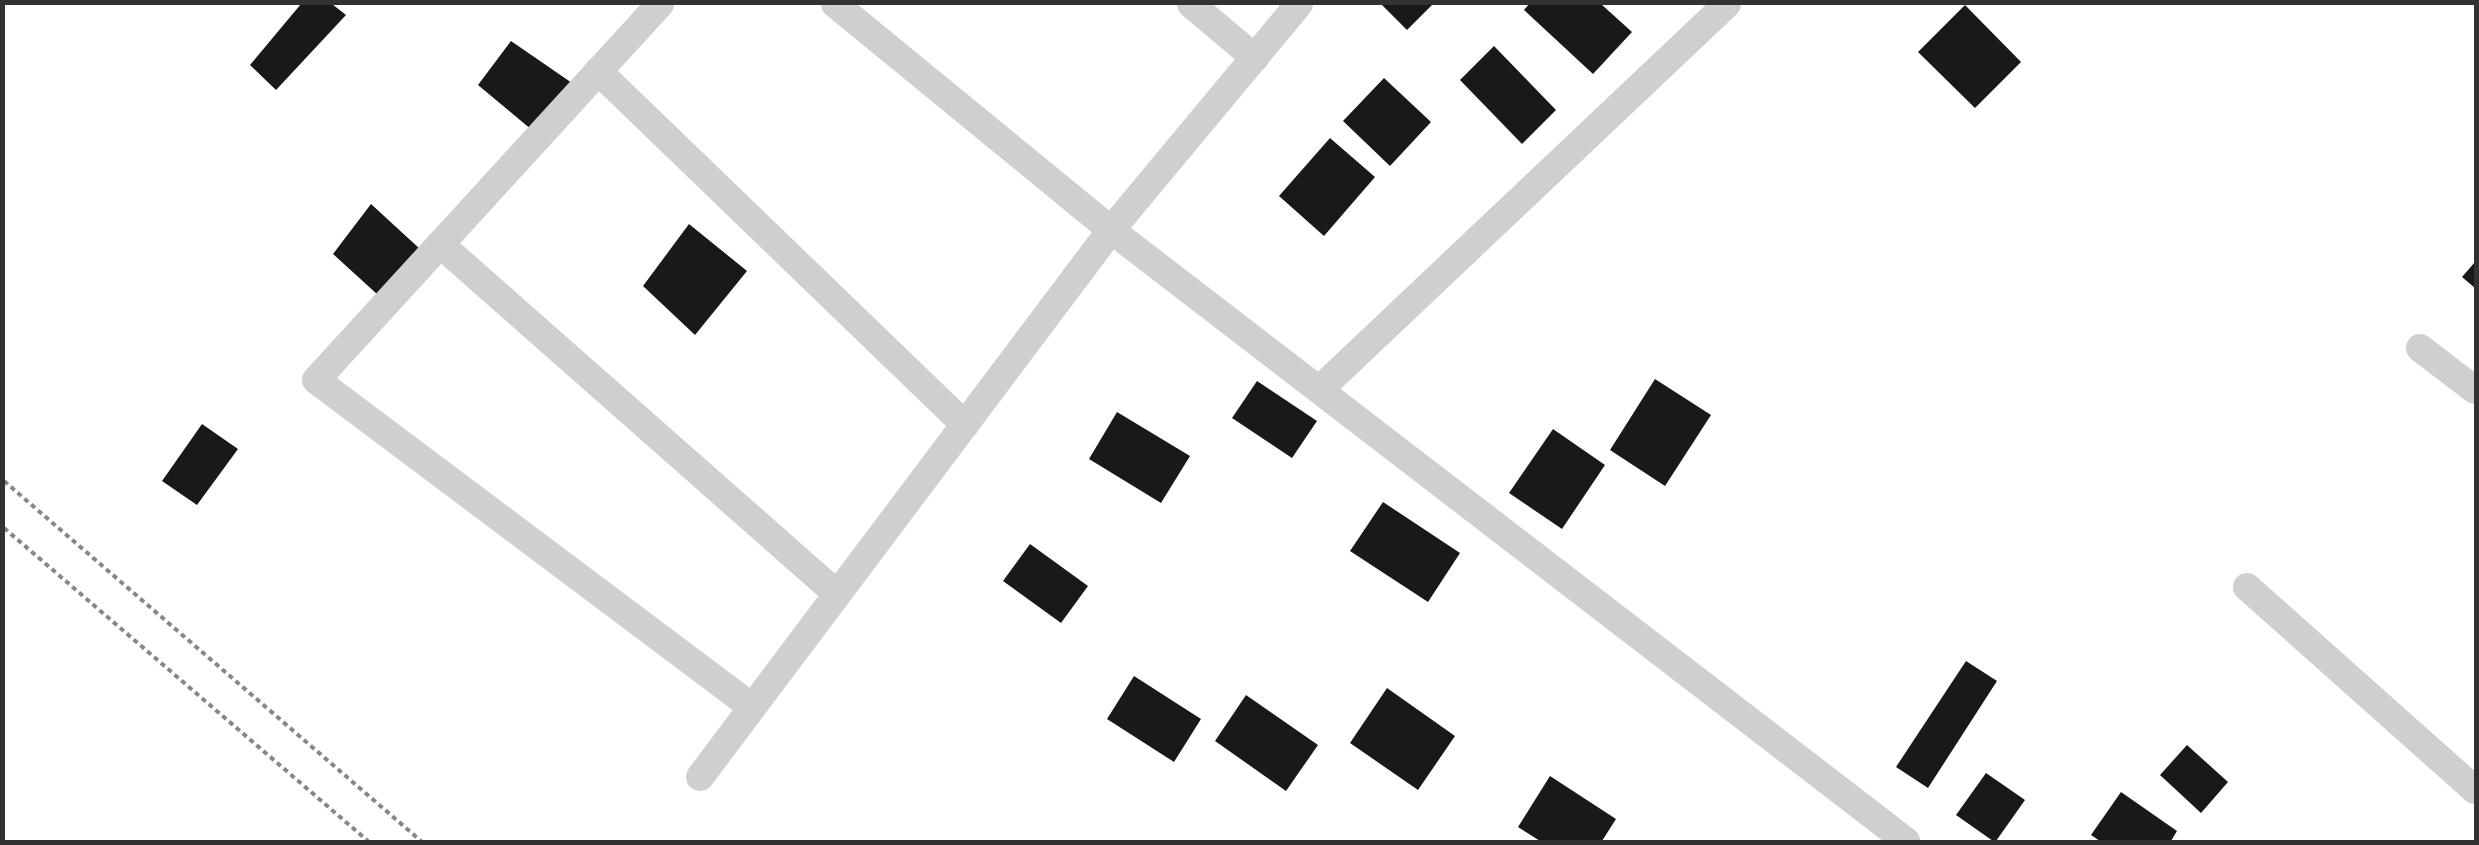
<!DOCTYPE html>
<style>
body{margin:0}
#map{position:relative;width:2479px;height:845px;overflow:hidden;background:#fff;font-family:"Source Sans 3",sans-serif}
canvas{display:block}
.frame{position:absolute;inset:0;border:5px solid #323232;pointer-events:none}
</style>
<div id="map">
<canvas width="2479" height="845"></canvas>
<div class="frame"></div>
</div>
<script>
const c = document.querySelector('canvas').getContext('2d');
c.lineJoin = 'round';
function fillPath(path, color) {
  c.fillStyle = color;
  c.fill(path, 'evenodd');
}
function toPath(rows) {
  const path = new Path2D();
  for (const r of rows) {
    path.moveTo(r[0], r[1]);
    for (let i = 2; i < r.length; i += 2) path.lineTo(r[i], r[i + 1]);
  }
  return path;
}
function strokePath(path, color, width, dash) {
  c.strokeStyle = color;
  c.lineWidth = width;
  c.lineCap = dash ? 'butt' : 'round';
  c.setLineDash(dash || []);
  c.stroke(path);
}
fillPath(toPath([
 [301,4,332,4,346,15,276,90,250,65],
 [1381,4,1433,4,1407,30],
 [1529,4,1601,4,1632,32,1593,74,1524,10],
 [1965,5,2021,62,1975,108,1918,52],
 [511,41,572,83,532,130,478,85],
 [1494,46,1556,110,1522,144,1460,80],
 [1384,78,1431,122,1390,166,1343,121],
 [1330,138,1375,177,1324,236,1279,196],
 [371,204,420,249,378,295,333,254],
 [689,224,747,271,695,335,643,286],
 [2475,262,2475,288,2462,277],
 [1655,379,1711,415,1665,486,1610,450],
 [1257,381,1317,421,1292,458,1232,418],
 [1117,412,1190,456,1161,503,1089,459],
 [202,424,238,449,197,505,162,481],
 [1553,429,1605,465,1562,529,1509,493],
 [1383,502,1460,553,1428,602,1350,551],
 [1030,544,1088,586,1061,623,1003,581],
 [1966,661,1997,681,1928,788,1896,767],
 [1134,676,1201,719,1174,762,1107,719],
 [1387,688,1455,736,1418,790,1350,743],
 [1246,695,1318,745,1286,791,1215,741],
 [2187,745,2228,782,2201,813,2160,775],
 [1986,773,2025,800,1996,841,1993,841,1956,815],
 [1550,776,1616,819,1602,841,1540,841,1518,827],
 [2121,792,2177,831,2171,841,2100,841,2091,835]
]), '#191919');
strokePath(toPath([
 [660,4,316,380,752,707],
 [835,4,1111,230,1906,841],
 [1191,4,1255,58],
 [598,71,965,425],
 [440,244,837,594],
 [2420,348,2475,390],
 [1319,390,1727,4],
 [2247,587,2475,790],
 [700,777,1111,230,1299,4]
]), '#cfcfcf', 28);
strokePath(toPath([
 [4,481,421,841],
 [4,528,368,841]
]), '#878787', 4, [5, 4]);
</script>
